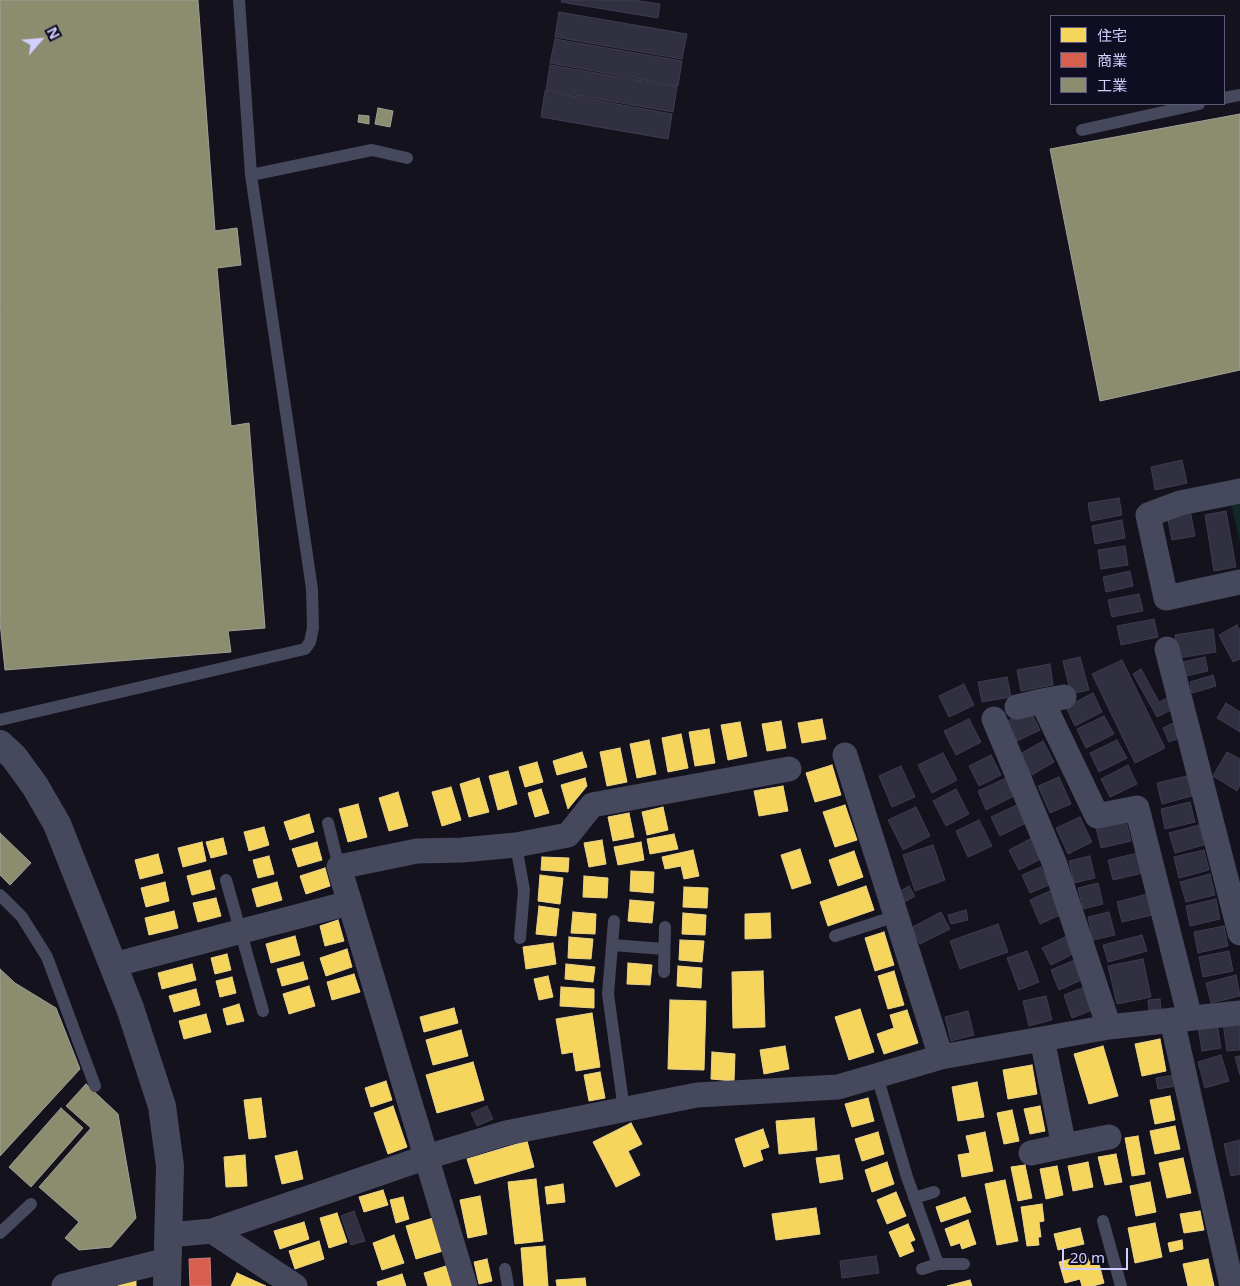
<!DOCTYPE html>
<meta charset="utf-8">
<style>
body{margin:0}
#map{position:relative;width:1240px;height:1286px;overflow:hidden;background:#13121d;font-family:"Noto Sans","Noto Sans JP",sans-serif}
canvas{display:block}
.legend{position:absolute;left:1050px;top:15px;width:175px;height:90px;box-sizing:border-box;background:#0f0d22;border:1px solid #5c5b7a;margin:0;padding:6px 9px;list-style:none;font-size:15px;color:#d0cfff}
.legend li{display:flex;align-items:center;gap:10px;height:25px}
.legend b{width:25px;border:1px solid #5c5b7a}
.north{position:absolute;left:15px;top:15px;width:50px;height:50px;-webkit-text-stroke:4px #0f0d22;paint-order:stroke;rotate:63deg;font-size:14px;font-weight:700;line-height:20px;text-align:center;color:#d0cfff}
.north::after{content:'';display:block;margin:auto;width:18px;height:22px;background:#d0cfff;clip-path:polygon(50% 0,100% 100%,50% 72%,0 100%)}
.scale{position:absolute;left:1062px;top:1248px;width:66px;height:22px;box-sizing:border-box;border:2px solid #d0cfff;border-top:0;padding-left:6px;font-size:15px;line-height:18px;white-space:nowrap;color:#d0cfff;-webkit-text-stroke:4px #0f0d22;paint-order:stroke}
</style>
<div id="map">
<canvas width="1240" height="1286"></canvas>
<ul class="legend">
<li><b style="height:14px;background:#f6d55c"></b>住宅</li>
<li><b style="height:14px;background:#d6604d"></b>商業</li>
<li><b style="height:14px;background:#8c8c6e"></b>工業</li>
</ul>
<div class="north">N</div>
<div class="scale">20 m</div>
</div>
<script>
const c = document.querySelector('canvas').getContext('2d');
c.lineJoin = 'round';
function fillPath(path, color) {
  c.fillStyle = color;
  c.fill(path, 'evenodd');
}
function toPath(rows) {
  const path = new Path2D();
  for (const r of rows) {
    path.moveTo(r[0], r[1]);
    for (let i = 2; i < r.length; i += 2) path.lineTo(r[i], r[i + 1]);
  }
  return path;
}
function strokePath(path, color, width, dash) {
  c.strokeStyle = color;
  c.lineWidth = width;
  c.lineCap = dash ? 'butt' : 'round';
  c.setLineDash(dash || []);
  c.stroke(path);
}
fillPath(toPath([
 [1240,501,1240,542,1231,503]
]), '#102927');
const homes = toPath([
 [822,719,826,739,802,743,798,723,822,719],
 [781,721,786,748,767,751,762,724,781,721],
 [740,722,747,756,728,760,721,725,740,722],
 [709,729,715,763,695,766,689,732,709,729],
 [681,734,688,768,668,772,662,738,681,734],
 [649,740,656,774,637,778,630,744,649,740],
 [620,748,627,782,607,786,600,752,620,748],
 [582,752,587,767,557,775,553,761,582,752],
 [537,762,543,782,525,787,519,767,537,762],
 [832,765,841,795,815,802,806,773,832,765],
 [508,771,517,804,498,810,489,776,508,771],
 [479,778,489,812,469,817,460,784,479,778],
 [585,778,587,786,568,809,561,785,585,778],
 [783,786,788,811,759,816,754,791,783,786],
 [451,787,461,820,442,826,432,792,451,787],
 [541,789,549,813,535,817,528,793,541,789],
 [398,792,408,826,389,831,379,798,398,792],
 [358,804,367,837,348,842,339,809,358,804],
 [845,805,857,840,835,847,823,812,845,805],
 [663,807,668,830,647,835,642,812,663,807],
 [629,813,634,837,613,841,608,817,629,813],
 [309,814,314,832,290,840,284,822,309,814],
 [264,827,269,845,249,851,244,832,264,827],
 [674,834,678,849,650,854,647,839,674,834],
 [223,838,227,854,211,858,206,842,223,838],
 [602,840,606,864,589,867,584,843,602,840],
 [202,842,206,861,183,867,178,848,202,842],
 [317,842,322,860,298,867,292,849,317,842],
 [641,842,644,860,618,865,614,847,641,842],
 [800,849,811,883,792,889,781,855,800,849],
 [693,850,699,876,684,879,681,866,665,869,662,857,693,850],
 [854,851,863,877,838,886,829,860,854,851],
 [158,854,163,873,140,879,135,860,158,854],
 [269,856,274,874,258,878,253,860,269,856],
 [542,857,569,858,568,872,541,870,542,857],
 [325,868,330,886,306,894,300,876,325,868],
 [210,870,215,889,192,895,187,876,210,870],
 [631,871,654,872,653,893,630,891,631,871],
 [540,875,563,878,560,904,538,901,540,875],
 [584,876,608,878,607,898,583,897,584,876],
 [165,882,169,901,146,907,141,888,165,882],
 [277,882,282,900,257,907,252,889,277,882],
 [866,886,874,910,828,926,820,902,866,886],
 [684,887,708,888,707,908,683,907,684,887],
 [216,898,221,916,198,922,193,903,216,898],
 [630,900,654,902,652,923,628,921,630,900],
 [539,906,559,909,556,936,536,934,539,906],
 [174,911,178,928,149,935,145,918,174,911],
 [573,912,596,914,595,934,571,933,573,912],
 [683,913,706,915,705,935,682,934,683,913],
 [770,913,771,938,745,939,745,914,770,913],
 [338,920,344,941,325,946,320,926,338,920],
 [884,932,894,965,875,971,865,938,884,932],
 [295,936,300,955,271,963,266,944,295,936],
 [569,937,593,939,591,959,568,958,569,937],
 [680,940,704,941,702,962,679,960,680,940],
 [553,943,556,964,526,969,523,947,553,943],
 [347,949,352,967,326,976,320,958,347,949],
 [227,954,231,970,215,974,211,958,227,954],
 [303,962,308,979,282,986,277,969,303,962],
 [628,963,652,965,650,985,627,984,628,963],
 [192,964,196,980,162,989,158,973,192,964],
 [566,964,595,967,593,982,565,979,566,964],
 [678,966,702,968,701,988,677,986,678,966],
 [763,971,765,1027,733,1028,732,972,763,971],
 [894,971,904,1005,888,1009,878,976,894,971],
 [354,974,360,992,332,1000,327,982,354,974],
 [548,976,553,997,539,1000,534,979,548,976],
 [232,977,236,993,220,997,216,981,232,977],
 [309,986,315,1006,289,1014,283,994,309,986],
 [561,987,594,989,594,1008,560,1006,561,987],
 [196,989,200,1005,174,1012,169,996,196,989],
 [670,1000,706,1001,704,1070,668,1069,670,1000],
 [239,1004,244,1021,227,1025,223,1009,239,1004],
 [454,1008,458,1023,424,1032,420,1017,454,1008],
 [860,1009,874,1052,849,1060,835,1017,860,1009],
 [907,1010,918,1043,884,1054,877,1034,894,1028,890,1015,907,1010],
 [592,1013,600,1067,576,1071,573,1052,562,1054,556,1019,592,1013],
 [206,1014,211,1032,184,1039,179,1021,206,1014],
 [461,1030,468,1056,433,1065,426,1040,461,1030],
 [1160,1039,1166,1071,1142,1076,1135,1044,1160,1039],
 [785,1046,789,1069,764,1074,760,1050,785,1046],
 [1103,1046,1118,1096,1089,1104,1074,1054,1103,1046],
 [712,1052,735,1054,734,1081,711,1079,712,1052],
 [473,1062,484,1100,437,1113,426,1075,473,1062],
 [1032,1065,1037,1094,1008,1099,1003,1070,1032,1065],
 [600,1072,605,1098,589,1101,584,1075,600,1072],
 [386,1081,392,1100,371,1107,365,1088,386,1081],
 [977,1082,984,1117,958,1121,952,1087,977,1082],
 [1170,1096,1175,1120,1155,1124,1150,1100,1170,1096],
 [261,1098,266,1137,249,1139,244,1100,261,1098],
 [868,1098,874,1121,852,1127,845,1104,868,1098],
 [393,1106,407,1147,388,1154,374,1113,393,1106],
 [1040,1106,1045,1131,1030,1134,1024,1109,1040,1106],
 [1012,1110,1019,1141,1004,1144,997,1113,1012,1110],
 [814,1118,817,1150,779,1154,776,1121,814,1118],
 [631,1123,642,1144,628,1151,640,1175,616,1187,593,1142,631,1123],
 [1175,1126,1180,1149,1155,1154,1150,1131,1175,1126],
 [763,1129,769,1147,760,1150,763,1160,744,1167,735,1139,763,1129],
 [878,1132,884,1154,862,1161,855,1139,878,1132],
 [985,1132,993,1171,962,1177,958,1155,970,1153,966,1136,985,1132],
 [1138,1136,1145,1174,1132,1176,1125,1138,1138,1136],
 [527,1141,534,1167,475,1184,467,1159,527,1141],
 [297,1151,303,1179,282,1184,275,1156,297,1151],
 [1116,1154,1122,1182,1105,1185,1098,1157,1116,1154],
 [245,1155,247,1186,226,1187,224,1157,245,1155],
 [839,1155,843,1179,820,1183,816,1158,839,1155],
 [1183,1158,1191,1193,1167,1198,1159,1163,1183,1158],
 [887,1162,894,1184,872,1192,865,1170,887,1162],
 [1088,1162,1093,1187,1073,1191,1068,1166,1088,1162],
 [1025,1165,1032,1198,1018,1201,1011,1167,1025,1165],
 [1057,1166,1063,1195,1046,1199,1040,1169,1057,1166],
 [536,1179,543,1241,515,1244,508,1182,536,1179],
 [1005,1180,1018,1241,997,1245,985,1184,1005,1180],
 [1150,1182,1156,1212,1136,1216,1130,1186,1150,1182],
 [563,1184,565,1202,547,1204,545,1187,563,1184],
 [383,1190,388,1205,364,1212,359,1197,383,1190],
 [896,1192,906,1216,887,1224,877,1200,896,1192],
 [480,1196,487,1234,468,1238,460,1200,480,1196],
 [403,1197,409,1219,396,1223,390,1200,403,1197],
 [965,1197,971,1212,941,1222,936,1207,965,1197],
 [1042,1204,1044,1221,1039,1222,1041,1237,1038,1237,1039,1245,1027,1246,1021,1207,1042,1204],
 [816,1208,820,1234,776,1240,772,1214,816,1208],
 [1200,1211,1204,1230,1184,1233,1180,1214,1200,1211],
 [337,1213,347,1242,329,1248,320,1218,337,1213],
 [433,1218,443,1251,416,1259,406,1226,433,1218],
 [968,1220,976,1244,962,1249,960,1243,951,1246,945,1229,968,1220],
 [304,1222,309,1239,280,1249,274,1231,304,1222],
 [1155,1223,1162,1257,1135,1263,1128,1228,1155,1223],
 [908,1224,915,1240,910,1242,914,1251,900,1257,889,1232,908,1224],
 [1080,1228,1084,1244,1058,1250,1054,1234,1080,1228],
 [394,1235,404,1263,382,1270,373,1243,394,1235],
 [1182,1240,1183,1249,1170,1252,1168,1243,1182,1240],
 [319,1241,324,1259,295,1269,289,1251,319,1241],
 [545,1246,548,1286,524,1286,521,1248,545,1246],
 [1087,1255,1089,1262,1098,1260,1104,1283,1093,1286,1082,1286,1080,1279,1065,1283,1059,1262,1087,1255],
 [487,1259,492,1281,479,1284,474,1262,487,1259],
 [1208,1259,1214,1286,1188,1286,1183,1264,1208,1259],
 [446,1266,452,1286,428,1286,424,1273,446,1266],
 [237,1273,266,1286,231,1286,237,1273],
 [402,1274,406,1286,378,1286,377,1282,402,1274],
 [585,1278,586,1286,557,1286,556,1280,585,1278],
 [118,1280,136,1280,136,1286,118,1286,118,1280],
 [970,1280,972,1286,947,1286,970,1280]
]);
fillPath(homes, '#f6d55c');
strokePath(homes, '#ebd38d', 1);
const shops = toPath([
 [210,1258,211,1286,190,1286,189,1259,210,1258]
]);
fillPath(shops, '#d6604d');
strokePath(shops, '#d48182', 1);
const industry = toPath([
 [0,0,198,0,215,231,237,228,241,265,217,268,231,426,249,423,265,628,228,631,231,652,5,670,0,622,0,0],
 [378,108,393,111,390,127,375,124,378,108],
 [1240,114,1240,370,1100,401,1050,149,1240,114],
 [359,115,369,116,369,124,358,122,359,115],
 [0,833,31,863,10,885,0,875,0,833],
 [0,969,15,983,56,1008,80,1069,0,1156,0,969],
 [86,1084,118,1114,136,1218,111,1247,79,1250,65,1238,79,1222,39,1187,91,1128,66,1106,86,1084],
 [61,1108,83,1128,31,1187,9,1167,61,1108]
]);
fillPath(industry, '#8c8c6e');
strokePath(industry, '#a0a09a', 1);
const building = toPath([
 [562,0,633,0,660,4,658,18,561,2,562,0],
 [559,12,687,34,682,59,555,37,559,12],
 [555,39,682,61,678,86,550,63,555,39],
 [550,65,677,87,673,112,546,90,550,65],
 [545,91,672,114,668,139,541,117,545,91],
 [1182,460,1187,483,1155,490,1151,467,1182,460],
 [1119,498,1122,515,1091,521,1088,503,1119,498],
 [1190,510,1195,536,1172,540,1167,515,1190,510],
 [1226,511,1236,567,1214,571,1205,515,1226,511],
 [1122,520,1125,538,1095,544,1092,526,1122,520],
 [1125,546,1128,565,1101,569,1098,550,1125,546],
 [1130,571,1133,586,1106,592,1103,577,1130,571],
 [1139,594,1143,611,1112,617,1108,600,1139,594],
 [1154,619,1158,637,1121,645,1117,626,1154,619],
 [1237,625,1240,631,1240,659,1233,662,1219,635,1237,625],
 [1213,629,1216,652,1178,658,1175,635,1213,629],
 [1080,657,1089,690,1071,694,1063,661,1080,657],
 [1205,657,1208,671,1182,677,1179,663,1205,657],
 [1122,660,1165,748,1135,763,1092,674,1122,660],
 [1050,664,1053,685,1021,691,1017,670,1050,664],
 [1141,669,1159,702,1171,696,1177,707,1157,717,1133,674,1141,669],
 [1213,675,1216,686,1192,693,1190,682,1213,675],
 [1007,677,1011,697,982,702,978,682,1007,677],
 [964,684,974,705,949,717,939,696,964,684],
 [1093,693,1102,712,1075,726,1066,707,1093,693],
 [1226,703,1240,712,1240,732,1217,718,1226,703],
 [1030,710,1040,730,1017,741,1007,721,1030,710],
 [1104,716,1114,734,1086,748,1077,729,1104,716],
 [969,719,981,742,956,755,944,731,969,719],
 [1175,722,1182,737,1169,742,1163,728,1175,722],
 [1117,740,1127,758,1099,772,1090,753,1117,740],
 [1043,741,1054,762,1032,775,1020,754,1043,741],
 [1227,752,1240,759,1240,785,1237,791,1213,776,1227,752],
 [943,753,957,780,932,793,918,765,943,753],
 [991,755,1001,775,979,786,969,766,991,755],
 [1128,765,1137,784,1110,797,1101,779,1128,765],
 [901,766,915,797,892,807,879,776,901,766],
 [1187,776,1192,796,1162,804,1157,783,1187,776],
 [1059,777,1071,804,1050,813,1038,786,1059,777],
 [1006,778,1014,796,986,810,978,791,1006,778],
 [956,789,969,814,946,826,933,801,956,789],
 [1190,802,1195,822,1165,829,1161,809,1190,802],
 [1019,804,1028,822,1000,836,991,817,1019,804],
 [916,807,930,836,903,850,888,820,916,807],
 [1080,817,1092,842,1068,854,1056,828,1080,817],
 [979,820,992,846,968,857,956,831,979,820],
 [1126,821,1131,841,1101,848,1096,828,1126,821],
 [1199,825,1204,845,1175,853,1169,833,1199,825],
 [1032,838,1043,858,1019,870,1009,850,1032,838],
 [933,845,945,880,915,891,903,855,933,845],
 [1204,850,1209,870,1179,878,1174,857,1204,850],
 [1138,853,1143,873,1113,880,1108,860,1138,853],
 [1090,856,1095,878,1074,883,1069,861,1090,856],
 [1041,867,1049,885,1030,893,1022,875,1041,867],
 [1210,874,1215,895,1186,902,1180,882,1210,874],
 [1098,883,1103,904,1083,909,1078,888,1098,883],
 [909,886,915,896,903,903,897,893,909,886],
 [1052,890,1062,914,1040,924,1030,900,1052,890],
 [1147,894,1152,915,1122,922,1117,902,1147,894],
 [1216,899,1220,919,1190,926,1186,906,1216,899],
 [966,910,968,920,951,924,948,915,966,910],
 [941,912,950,929,920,944,911,928,941,912],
 [1109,912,1115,935,1093,940,1088,917,1109,912],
 [998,924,1008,952,960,969,950,941,998,924],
 [1224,926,1228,946,1198,953,1194,932,1224,926],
 [1142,935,1147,951,1108,962,1103,945,1142,935],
 [1065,937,1073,954,1051,965,1042,948,1065,937],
 [1027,951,1039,982,1019,990,1007,958,1027,951],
 [1229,951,1233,971,1203,977,1199,957,1229,951],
 [1077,959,1086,978,1059,990,1051,970,1077,959],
 [1143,959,1151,997,1117,1004,1108,966,1143,959],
 [1236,975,1240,996,1211,1003,1206,983,1236,975],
 [1087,986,1095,1009,1072,1018,1064,995,1087,986],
 [1046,996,1052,1020,1029,1026,1023,1001,1046,996],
 [1160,999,1161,1010,1149,1010,1148,1000,1160,999],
 [968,1011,974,1035,951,1041,945,1017,968,1011],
 [1240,1021,1240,1050,1227,1051,1223,1023,1240,1021],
 [1217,1023,1221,1048,1202,1051,1198,1026,1217,1023],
 [1221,1055,1229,1081,1205,1088,1198,1062,1221,1055],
 [1240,1056,1240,1075,1235,1057,1240,1056],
 [1175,1075,1177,1086,1158,1089,1156,1078,1175,1075],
 [487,1106,493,1119,477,1126,471,1113,487,1106],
 [1240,1140,1240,1174,1231,1176,1224,1144,1240,1140],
 [354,1211,365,1241,351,1245,341,1216,354,1211],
 [876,1256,879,1273,842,1278,840,1261,876,1256]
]);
fillPath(building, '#313040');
strokePath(building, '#3e3c51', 1);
strokePath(toPath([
 [1224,98,1240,95],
 [1082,130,1199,104],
 [251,175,372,150,407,158],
 [0,720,305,649,310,642,313,628,312,589,251,175,239,0],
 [328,823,339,867],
 [516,845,524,890,520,938],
 [226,880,263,1011],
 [0,895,22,917,47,957,95,1086],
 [614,921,608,994,624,1110],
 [835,936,896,916],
 [612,945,664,949],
 [664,972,665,927],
 [877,1076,907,1177,938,1264,964,1264],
 [914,1198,934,1192],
 [1103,1221,1121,1286],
 [0,1233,31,1204],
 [505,1269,508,1286],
 [922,1269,938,1264]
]), '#46485e', 12);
strokePath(toPath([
 [1240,491,1180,503,1148,515,1166,598,1240,582],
 [1167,649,1240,933],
 [1042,701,1064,697],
 [1017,707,1042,701,1097,816,1137,808,1190,1018],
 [994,719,1054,862,1109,1027],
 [845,755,941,1057],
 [113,965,349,903],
 [1172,1020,1232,1286],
 [1042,1039,1064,1146,1109,1137],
 [1031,1153,1064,1146],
 [212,1231,295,1286],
 [169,1235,212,1231,427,1157,506,1133,697,1095,838,1087,941,1057,1109,1027,1240,1013],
 [64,1286,168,1260],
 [465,1286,339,867,417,851,462,850,516,845,568,835,592,805,789,769]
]), '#46485e', 25);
strokePath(toPath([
 [0,744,14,757,35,786,57,824,130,1008,162,1106,170,1166,167,1286]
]), '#46485e', 28);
</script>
